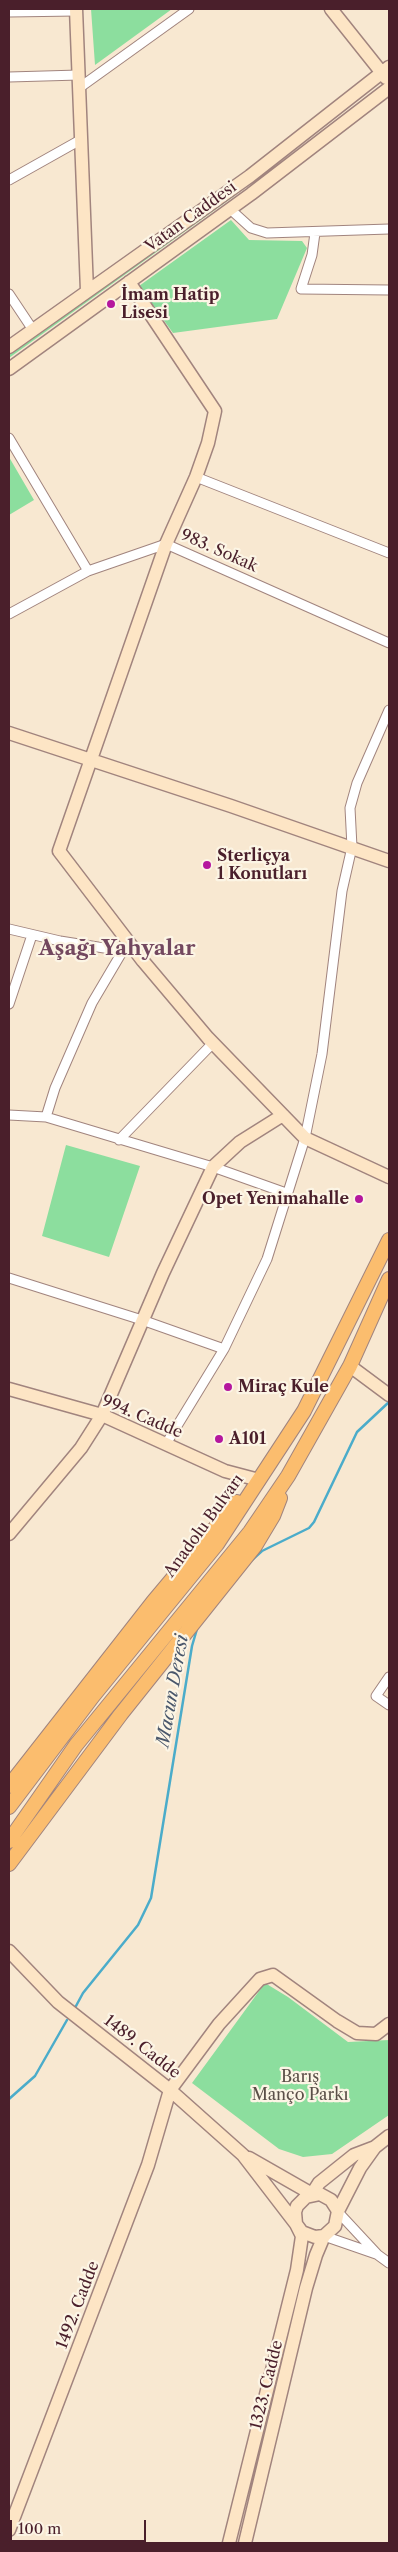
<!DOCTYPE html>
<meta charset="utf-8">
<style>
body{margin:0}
#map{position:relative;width:398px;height:2552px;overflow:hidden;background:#f8e8d1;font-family:"Libre Caslon Text",serif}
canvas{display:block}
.frame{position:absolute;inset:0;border:10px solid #4a1f2b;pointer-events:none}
.scale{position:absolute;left:10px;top:2520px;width:136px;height:22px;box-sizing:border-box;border:2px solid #4a1f2b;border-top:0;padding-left:6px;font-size:15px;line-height:18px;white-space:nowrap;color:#4a1f2b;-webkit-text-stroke:4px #fcf5e5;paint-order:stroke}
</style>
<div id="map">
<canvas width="398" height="2552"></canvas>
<div class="frame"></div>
<div class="scale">100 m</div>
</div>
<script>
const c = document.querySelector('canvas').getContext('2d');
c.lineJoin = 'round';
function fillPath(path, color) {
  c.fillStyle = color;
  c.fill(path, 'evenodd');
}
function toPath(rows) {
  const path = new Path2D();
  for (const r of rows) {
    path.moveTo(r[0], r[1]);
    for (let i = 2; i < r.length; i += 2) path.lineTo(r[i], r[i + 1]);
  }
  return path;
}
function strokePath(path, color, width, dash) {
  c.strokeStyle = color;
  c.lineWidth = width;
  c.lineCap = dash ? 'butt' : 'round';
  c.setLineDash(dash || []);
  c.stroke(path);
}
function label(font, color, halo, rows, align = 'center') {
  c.font = font + ' "Libre Caslon Text",serif';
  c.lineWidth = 4.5;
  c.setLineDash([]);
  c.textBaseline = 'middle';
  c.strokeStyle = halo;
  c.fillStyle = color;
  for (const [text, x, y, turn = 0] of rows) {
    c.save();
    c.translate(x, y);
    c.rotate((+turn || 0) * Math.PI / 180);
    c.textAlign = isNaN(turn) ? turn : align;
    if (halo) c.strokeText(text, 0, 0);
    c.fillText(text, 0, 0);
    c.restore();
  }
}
fillPath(toPath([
 [91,9,172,9,95,65],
 [379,81,233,197,9,358,9,354,222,201],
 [231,220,249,240,302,241,307,248,277,319,173,333,139,286],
 [9,457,34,500,9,515],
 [66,1145,140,1166,109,1257,42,1236],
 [265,1983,288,1997,348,2042,389,2040,389,2115,332,2154,303,2157,279,2149,192,2083]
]), '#8cde9e');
strokePath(toPath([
 [252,1560,262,1551,309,1528,314,1522,357,1432,389,1402],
 [76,2006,83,1993,138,1925,151,1898,192,1646,197,1629],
 [9,2099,35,2076,67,2020]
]), '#4bacca', 2.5);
const street = toPath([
 [9,12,76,11],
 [9,77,79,75],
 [79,88,189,9],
 [9,180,82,139],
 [230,209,251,228,267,233,389,229],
 [315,233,312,255,301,289,389,290],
 [9,294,33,330],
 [9,438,88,571],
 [196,477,389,553],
 [9,614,88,571,166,544,389,643],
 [9,929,60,941,123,951],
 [9,1004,32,935],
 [9,1115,46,1117,213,1167,286,1193],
 [46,1117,55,1088,92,1003,128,942],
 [119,1140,213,1043],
 [9,1278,142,1320,224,1349],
 [166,1444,224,1349,267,1259,305,1138,322,1054,342,891,352,847,350,808,357,783,389,710],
 [389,1677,376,1696,389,1705],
 [338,2212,378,2255,389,2263],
 [324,2236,376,2254]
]);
const secondary = toPath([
 [76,9,87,291],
 [331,9,386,78],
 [129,282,215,411,208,443,196,477,166,544,59,851,143,961,208,1038,305,1138,389,1177],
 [9,347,250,176,389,67],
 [9,369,251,194,389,88],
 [9,733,231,806,389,861],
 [350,1366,389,1395],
 [9,1389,102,1415,225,1471,259,1480],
 [9,1534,81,1448,102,1415,163,1273,213,1167,240,1142,283,1115],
 [9,1951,58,2002,170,2090,243,2155,296,2224,302,2232,315,2237,324,2236,335,2226,338,2211,331,2200,320,2194,306,2197,297,2206,295,2212,296,2224,302,2236,297,2270,229,2543],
 [249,2158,312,2194],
 [312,2194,319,2183,354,2155,375,2147],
 [338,2211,360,2168,375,2147,389,2136],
 [9,2530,148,2165,170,2090,219,2024,260,1979,273,1975,337,2021,357,2033,376,2034,389,2024],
 [245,2543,306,2288,316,2255,324,2236]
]);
const primary = toPath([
 [9,1786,153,1602,237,1502],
 [9,1807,93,1696,217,1544,304,1411,389,1240],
 [9,1841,76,1745,250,1532,288,1476,350,1366,389,1279],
 [9,1864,121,1714,255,1546,273,1516,280,1498]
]);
strokePath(street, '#a1847e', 11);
strokePath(secondary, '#a1847e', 15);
strokePath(primary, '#a1847e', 16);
strokePath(street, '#fff', 9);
strokePath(secondary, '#fde5c5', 12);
strokePath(primary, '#fbbd6e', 14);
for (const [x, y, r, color] of [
 [111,304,5,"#b5179e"],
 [207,865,5,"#b5179e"],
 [359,1199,5,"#b5179e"],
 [228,1387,5,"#b5179e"],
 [219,1439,5,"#b5179e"]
]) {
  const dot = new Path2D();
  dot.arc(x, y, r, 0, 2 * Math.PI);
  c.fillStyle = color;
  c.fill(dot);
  strokePath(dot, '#fcf5e5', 2);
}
label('16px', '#4a1f2b', '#fcf5e5', [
 ["Vatan Caddesi",191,217,-36],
 ["983. Sokak",219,551,24],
 ["994. Cadde",142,1417,23],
 ["Anadolu Bulvarı",204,1526,-54],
 ["1489. Cadde",142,2047,38],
 ["1492. Cadde",78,2305,-69],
 ["1323. Cadde",267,2385,-76]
]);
label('bold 16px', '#4a1f2b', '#fcf5e5', [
 ["İmam Hatip",121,295],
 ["Lisesi",121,313],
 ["Sterliçya",217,856],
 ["1 Konutları",217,874],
 ["Opet Yenimahalle",349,1199,"right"],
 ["Miraç Kule",238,1387],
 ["A101",229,1439]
], 'left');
label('16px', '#5a4f48', '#fcf5e5', [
 ["Barış",300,2077],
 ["Manço Parkı",300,2095]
]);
label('italic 18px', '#4a576b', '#fcf5e5', [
 ["Macun Deresi",173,1691,-80]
]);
label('bold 21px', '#73485f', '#fcf5e5', [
 ["Aşağı Yahyalar",117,949]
]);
</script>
